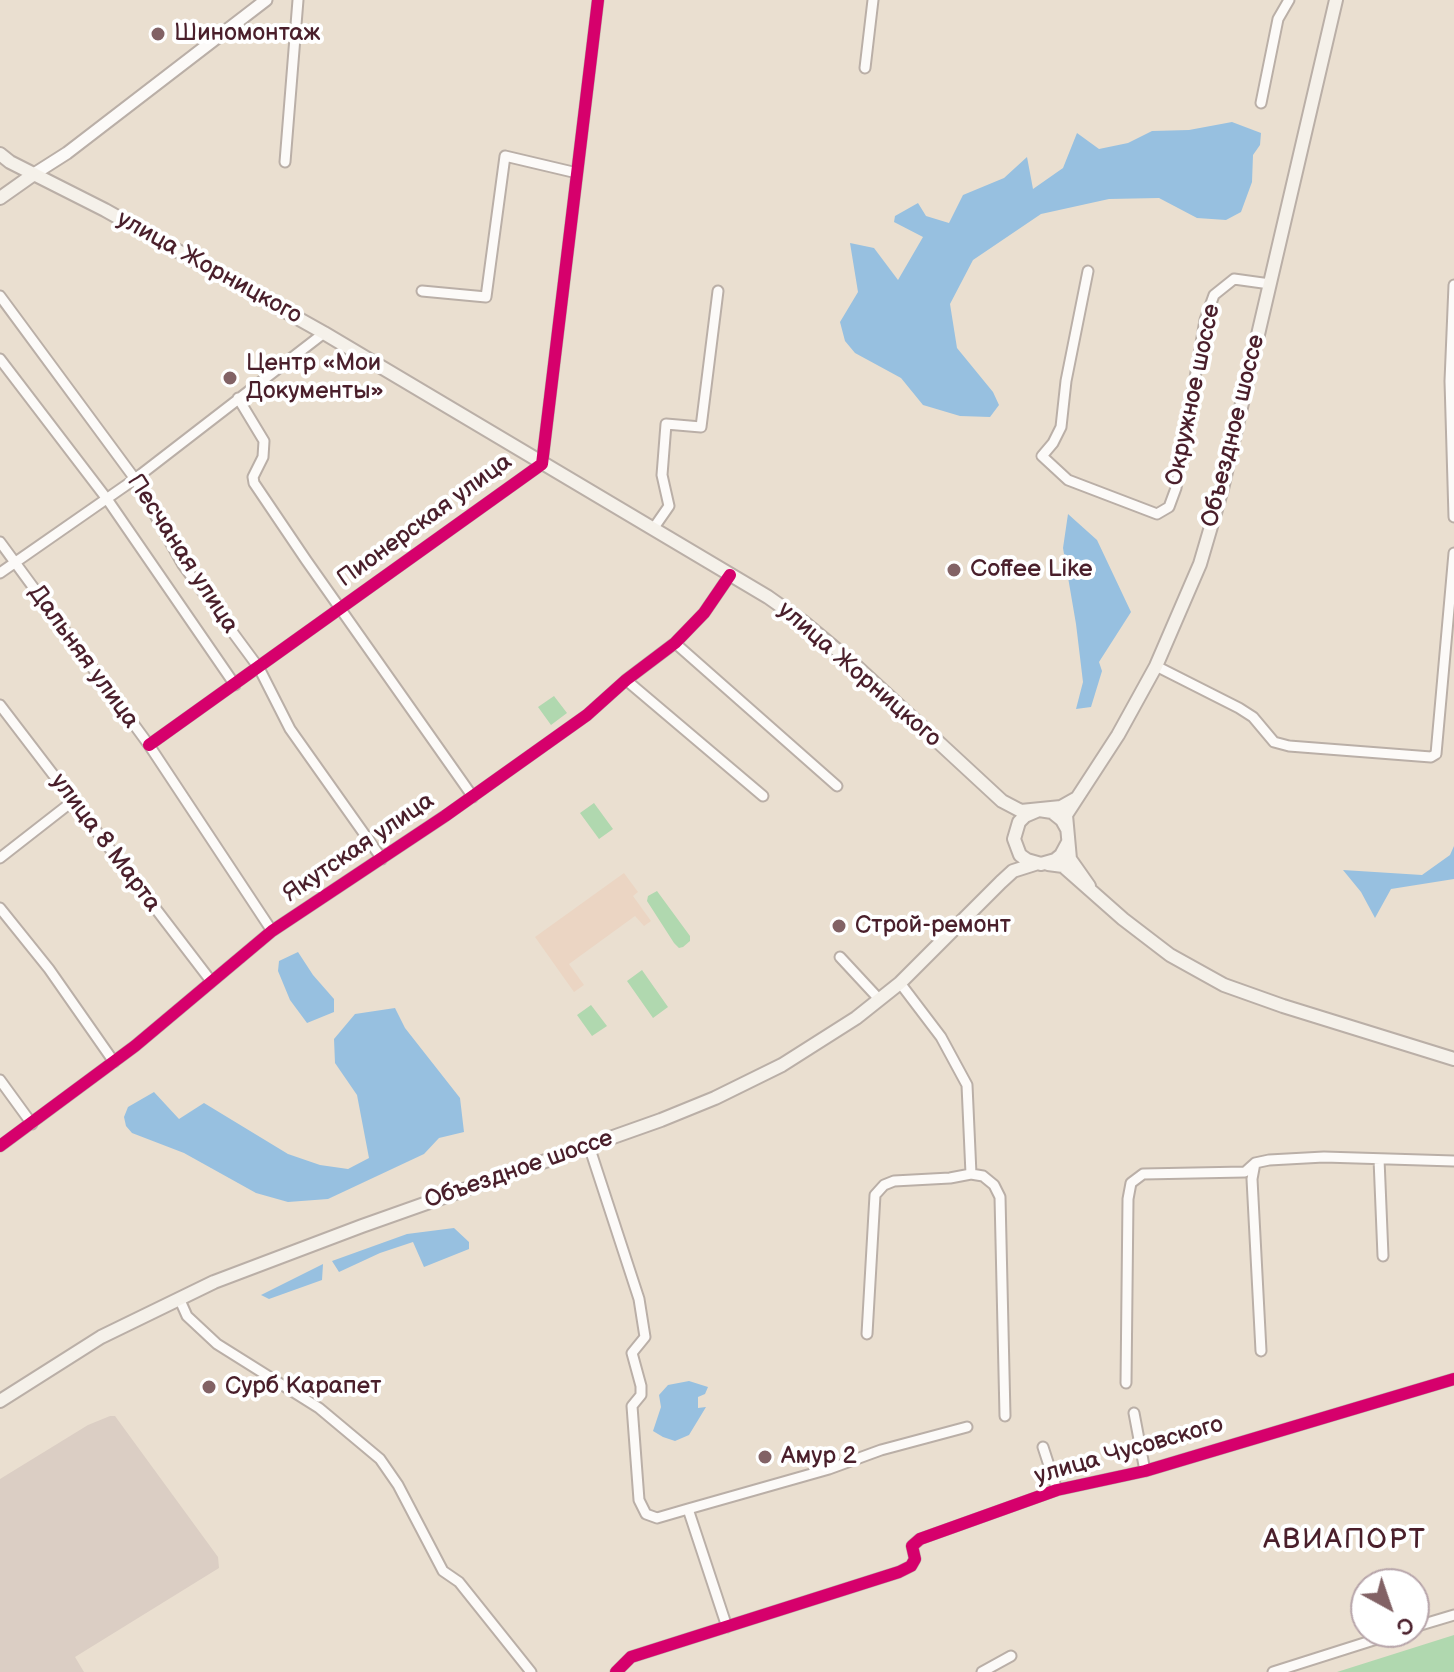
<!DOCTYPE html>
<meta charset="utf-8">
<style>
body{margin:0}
#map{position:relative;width:1454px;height:1672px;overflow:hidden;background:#eadfd0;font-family:"Balsamiq Sans",sans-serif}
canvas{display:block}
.north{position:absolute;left:1350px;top:1568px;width:80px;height:80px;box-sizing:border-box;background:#fff;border:2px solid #b7a5aa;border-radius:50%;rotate:140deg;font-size:22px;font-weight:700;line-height:32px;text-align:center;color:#4a1f2b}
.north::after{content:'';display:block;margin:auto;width:28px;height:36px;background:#826265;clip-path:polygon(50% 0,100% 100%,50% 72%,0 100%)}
</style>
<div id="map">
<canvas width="1454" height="1672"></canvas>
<div class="north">С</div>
</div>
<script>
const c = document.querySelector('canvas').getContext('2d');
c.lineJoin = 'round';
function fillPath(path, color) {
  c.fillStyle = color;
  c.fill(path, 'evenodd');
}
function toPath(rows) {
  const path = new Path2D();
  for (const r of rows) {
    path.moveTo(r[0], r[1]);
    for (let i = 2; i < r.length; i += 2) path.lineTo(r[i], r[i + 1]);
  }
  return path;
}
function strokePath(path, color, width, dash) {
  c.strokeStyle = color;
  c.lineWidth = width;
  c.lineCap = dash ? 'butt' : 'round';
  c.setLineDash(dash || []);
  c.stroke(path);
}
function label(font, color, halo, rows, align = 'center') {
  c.font = font + ' "Balsamiq Sans",sans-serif';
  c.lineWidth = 8;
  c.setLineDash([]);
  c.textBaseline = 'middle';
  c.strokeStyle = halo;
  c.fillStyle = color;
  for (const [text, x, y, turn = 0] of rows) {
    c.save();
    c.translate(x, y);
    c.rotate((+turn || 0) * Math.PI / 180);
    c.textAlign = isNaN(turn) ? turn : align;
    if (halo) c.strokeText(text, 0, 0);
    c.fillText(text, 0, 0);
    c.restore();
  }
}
fillPath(toPath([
 [624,873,638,892,633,896,651,921,644,926,635,916,569,964,584,985,574,992,535,937]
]), '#ebd5c3');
fillPath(toPath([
 [110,1416,115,1416,218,1557,219,1568,75,1657,84,1672,0,1672,0,1479,88,1425]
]), '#dbcec4');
fillPath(toPath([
 [554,696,567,713,551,725,538,707],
 [594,803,613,829,599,839,580,813],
 [657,891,690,936,690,941,683,947,679,948,674,943,647,901,648,896],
 [642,970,668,1007,653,1018,627,981],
 [591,1005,607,1026,592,1036,577,1015],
 [1454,1635,1454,1672,1337,1672]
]), '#b0d8af');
fillPath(toPath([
 [1232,122,1261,133,1260,145,1253,155,1252,182,1241,212,1226,220,1197,218,1159,198,1109,199,1041,214,973,260,950,304,957,348,993,392,999,405,990,417,960,416,923,405,901,378,855,353,845,341,840,322,858,292,850,243,874,248,898,280,923,237,894,222,895,216,918,203,926,216,949,223,963,195,1004,178,1027,157,1033,189,1063,168,1077,133,1099,149,1128,143,1152,131,1189,130],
 [1068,514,1097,540,1131,612,1099,662,1102,671,1091,707,1076,709,1083,682,1076,624,1063,548],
 [1454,846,1454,879,1391,889,1375,918,1361,892,1343,870,1422,875,1450,855],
 [298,952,313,975,334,999,334,1012,307,1023,290,1000,278,971,279,961],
 [395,1008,405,1028,460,1098,464,1132,439,1138,424,1154,328,1199,288,1202,256,1193,184,1153,132,1133,126,1126,124,1117,128,1107,154,1092,179,1119,204,1103,288,1154,320,1165,348,1169,369,1158,357,1095,335,1063,334,1039,355,1014],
 [454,1228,469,1242,469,1249,424,1267,413,1242,380,1253,339,1272,332,1261,407,1234],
 [323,1264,322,1280,269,1299,261,1295],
 [689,1381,708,1387,705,1394,698,1397,698,1408,706,1407,689,1435,675,1441,663,1437,653,1431,661,1407,659,1395,668,1385]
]), '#97c0e0');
const minor = toPath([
 [865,68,873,0],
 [1261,103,1278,19,1289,0],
 [285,162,298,0],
 [1088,271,1066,381,1061,427,1053,443,1042,456,1068,480,1157,514,1169,507,1176,488,1205,320,1214,295,1234,279,1270,284],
 [1454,285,1450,381,1454,517],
 [422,291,486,297,505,156,577,173],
 [0,296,135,479,183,565,259,668,290,729,382,859],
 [0,359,107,499,235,685],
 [238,398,264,441,263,457,253,477,254,483,306,560,473,797],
 [653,529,669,506,662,475,666,424,701,427,718,291],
 [0,542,149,745,272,931],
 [0,573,135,479,324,333],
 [675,643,837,786],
 [1156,666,1239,708,1253,717,1274,742,1289,746,1431,757,1436,754,1454,553],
 [626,680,763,796],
 [0,705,211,981],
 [149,745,542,464,598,0],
 [0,858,73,801],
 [0,908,49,969,114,1062],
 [840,957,879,999],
 [0,1080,32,1124],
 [0,1146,135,1046,272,931,445,816,587,715,626,680,675,643,704,613,730,575],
 [589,1146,639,1299,645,1337,632,1353,641,1386,641,1395,632,1406,639,1500,646,1514,657,1518,688,1509],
 [1379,1159,1383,1256],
 [1255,1163,1252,1179,1261,1351],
 [971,1174,983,1176,994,1185,1000,1197,1005,1416],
 [179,1298,187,1316,217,1344,319,1408,380,1459,398,1485,443,1571,459,1582,531,1672],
 [867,1334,875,1195,884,1185,894,1181,950,1178,971,1174,967,1085,941,1037,900,983],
 [1126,1383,1128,1199,1131,1183,1143,1174,1245,1172,1255,1163,1269,1160,1324,1157,1454,1161],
 [1134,1413,1145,1471],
 [1043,1447,1057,1490],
 [727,1627,688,1509,829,1469,881,1450,967,1427],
 [1414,1627,1454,1615],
 [616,1672,631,1657,899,1572,911,1566,915,1559,912,1546,920,1539,1057,1490,1145,1471,1454,1379],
 [982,1672,1011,1656],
 [1273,1672,1399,1632]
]);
const tertiary = toPath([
 [34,174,67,153,266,0]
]);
const secondary = toPath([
 [0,154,10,162,105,210,324,333,768,597,802,621,855,665,1002,801,1021,811,1061,807,1077,798],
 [0,198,34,174],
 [1067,829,1062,820,1052,812,1039,810,1025,816,1019,822,1014,839,1020,855,1027,860,1041,864,1055,860,1061,855,1068,842],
 [1048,864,1063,866,1123,919,1170,955,1224,985,1283,1006,1454,1059],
 [1089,886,1070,859,1066,815,1118,735,1156,666,1200,564,1222,489,1336,0],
 [0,1401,101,1337,214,1282,362,1226,661,1120,715,1098,782,1065,856,1018,900,983,1001,882,1013,871,1035,864]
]);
strokePath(minor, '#baafa7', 13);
strokePath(tertiary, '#baafa7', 15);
strokePath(secondary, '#baafa7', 16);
strokePath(minor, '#fcfaf8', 9);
strokePath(tertiary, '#fcfaf8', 11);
strokePath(secondary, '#f5f1ea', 12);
strokePath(toPath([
 [149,745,542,464,598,0],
 [0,1146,135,1046,272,931,445,816,587,715,626,680,675,643,704,613,730,575],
 [616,1672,631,1657,899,1572,911,1566,915,1559,912,1546,920,1539,1057,1490,1145,1471,1454,1379]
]), '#d6006c', 12);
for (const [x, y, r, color] of [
 [158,34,8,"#826265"],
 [230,378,8,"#826265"],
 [954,570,8,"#826265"],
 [839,926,8,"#826265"],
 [209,1387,8,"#826265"],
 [765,1457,8,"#826265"]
]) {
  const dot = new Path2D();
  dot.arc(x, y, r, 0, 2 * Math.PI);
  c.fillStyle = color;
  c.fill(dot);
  strokePath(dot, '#fff', 3);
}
label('24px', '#4a1f2b', '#fff', [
 ["Шиномонтаж",174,34],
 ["Центр «Мои",246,364],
 ["Документы»",246,392],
 ["Coffee Like",970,570],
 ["Строй-ремонт",855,926],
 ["Сурб Карапет",225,1387],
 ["Амур 2",781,1457]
], 'left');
label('24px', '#4a1f2b', '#fff', [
 ["улица Жорницкого",209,268,29],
 ["Окружное шоссе",1194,395,-78],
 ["Объездное шоссе",1234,431,-76],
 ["Пионерская улица",425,521,-36],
 ["Песчаная улица",182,554,57],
 ["Дальняя улица",83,657,54],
 ["улица Жорницкого",859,675,41],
 ["улица 8 Марта",105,843,53],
 ["Якутская улица",359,848,-34],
 ["Объездное шоссе",519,1170,-19],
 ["улица Чусовского",1129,1451,-16]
]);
c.letterSpacing = '2px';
label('28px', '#4a1f2b', '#fff', [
 ["АВИАПОРТ",1345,1541]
]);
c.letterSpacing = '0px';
</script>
